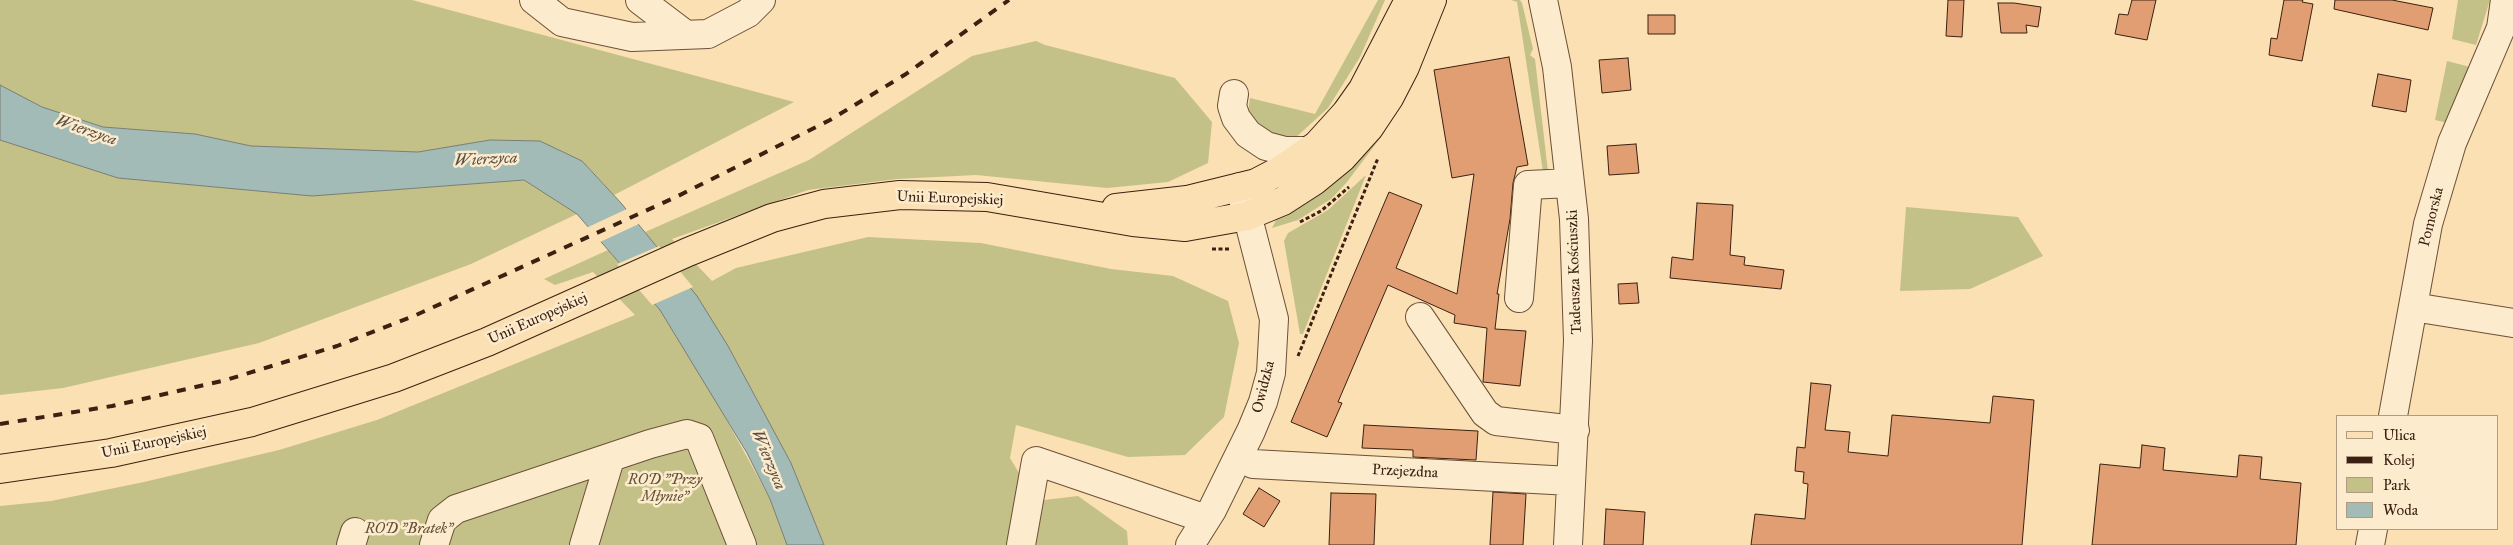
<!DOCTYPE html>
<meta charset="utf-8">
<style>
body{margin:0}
#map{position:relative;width:2513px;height:545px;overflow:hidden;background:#fae0b2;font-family:"IM FELL Great Primer",serif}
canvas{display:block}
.legend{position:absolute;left:2336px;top:415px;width:162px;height:115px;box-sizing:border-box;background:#fcebcd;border:1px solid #af9a82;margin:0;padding:6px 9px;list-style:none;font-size:15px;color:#3c2011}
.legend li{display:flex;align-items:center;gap:10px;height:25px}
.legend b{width:25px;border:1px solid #af9a82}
</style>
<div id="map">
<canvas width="2513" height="545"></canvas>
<ul class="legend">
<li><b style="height:6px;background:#fae0b2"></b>Ulica</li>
<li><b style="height:6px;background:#3c2011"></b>Kolej</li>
<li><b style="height:14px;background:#c4c188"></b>Park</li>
<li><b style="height:14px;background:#a2bbb6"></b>Woda</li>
</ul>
</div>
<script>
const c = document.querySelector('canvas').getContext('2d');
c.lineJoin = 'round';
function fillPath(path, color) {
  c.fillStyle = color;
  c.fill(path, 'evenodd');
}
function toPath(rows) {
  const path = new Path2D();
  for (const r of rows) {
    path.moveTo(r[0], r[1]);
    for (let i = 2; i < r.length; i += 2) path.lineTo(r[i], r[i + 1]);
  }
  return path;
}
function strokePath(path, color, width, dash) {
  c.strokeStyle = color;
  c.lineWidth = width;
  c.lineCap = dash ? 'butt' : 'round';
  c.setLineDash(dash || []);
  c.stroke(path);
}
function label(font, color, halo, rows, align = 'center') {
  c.font = font + ' "IM FELL Great Primer",serif';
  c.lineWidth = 5;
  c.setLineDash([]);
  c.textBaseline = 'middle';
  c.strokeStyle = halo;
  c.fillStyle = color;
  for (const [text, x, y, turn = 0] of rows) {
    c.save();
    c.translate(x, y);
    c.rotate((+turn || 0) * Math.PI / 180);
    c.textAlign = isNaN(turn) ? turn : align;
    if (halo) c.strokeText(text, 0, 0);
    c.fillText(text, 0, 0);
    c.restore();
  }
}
fillPath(toPath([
 [0,0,412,0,794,102,614,195,582,161,540,141,490,140,418,152,251,146,195,134,103,127,42,107,0,85],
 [1378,0,1385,0,1360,57,1328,108,1293,140,1264,132,1248,113,1250,98,1315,114],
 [1511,0,1520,0,1522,3,1533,49,1530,55,1535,59,1548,172,1544,178,1517,2],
 [2458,0,2490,0,2476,45,2452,39],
 [1036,41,1045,45,1175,78,1212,122,1208,163,1168,182,1107,188,976,175,897,179,808,190,672,239,712,281,736,268,868,237,981,243,1111,269,1173,276,1228,301,1239,343,1224,417,1185,455,1128,457,1016,425,1010,458,1025,483,1019,503,1078,496,1127,531,1128,545,824,545,791,463,728,346,645,232,809,160,972,56],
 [2447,61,2470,67,2448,123,2435,120],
 [1400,98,1384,133,1347,182,1331,199,1298,220,1272,228,1277,218],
 [0,140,118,178,312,196,524,180,577,214,471,264,259,343,63,388,0,395],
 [1366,175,1303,334,1300,334,1284,241,1288,233,1328,210],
 [1906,207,2018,217,2043,256,1970,289,1900,291],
 [608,250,660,310,714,397,770,499,787,545,0,545,0,506,51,501,144,482,279,450,377,420,635,315,593,272,555,285,544,279]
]), '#c4c188');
const water = toPath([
 [0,85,42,107,103,127,195,134,251,146,418,152,490,140,540,141,582,161,621,203,697,296,728,346,791,463,824,545,787,545,770,499,747,453,660,310,577,214,524,180,312,196,118,178,0,140,0,85]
]);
fillPath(water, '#a2bbb6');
strokePath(water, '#797d74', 1);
fillPath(toPath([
 [629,208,641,223,598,243,586,228],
 [659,246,693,287,652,305,617,264]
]), '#fae0b2');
const building = toPath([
 [1948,0,1964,0,1962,37,1946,36,1948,0],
 [2132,0,2156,0,2147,40,2115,34,2119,14,2128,15,2132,0],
 [2284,0,2303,0,2302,2,2313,4,2302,61,2269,55,2271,38,2277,39,2284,0],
 [2335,0,2392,0,2433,8,2428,30,2334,9,2335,0],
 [1998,3,2014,3,2041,7,2038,27,2026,25,2027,33,2001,33,1998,3],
 [1648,15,1675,15,1675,34,1648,34,1648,15],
 [1509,57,1528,165,1517,167,1513,183,1510,219,1497,294,1499,294,1495,329,1526,331,1520,386,1483,382,1487,328,1454,323,1455,315,1388,285,1338,402,1342,403,1327,437,1291,422,1389,192,1422,205,1396,268,1457,294,1474,174,1452,178,1434,70,1509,57],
 [1628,58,1631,90,1602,93,1599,60,1628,58],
 [2378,74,2411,80,2406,112,2372,106,2378,74],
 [1636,144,1639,173,1609,175,1607,146,1636,144],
 [1697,203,1733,205,1730,255,1745,257,1744,265,1784,270,1781,289,1670,278,1672,257,1693,260,1697,203],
 [1637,283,1639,303,1619,304,1618,284,1637,283],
 [1811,383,1831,385,1825,430,1850,432,1848,452,1888,456,1892,415,1990,423,1993,396,2034,400,2022,545,1751,545,1755,514,1805,519,1808,484,1803,483,1804,472,1795,471,1797,447,1805,448,1811,383],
 [1364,425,1478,431,1476,460,1413,457,1413,450,1362,448,1364,425],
 [2142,445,2165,448,2163,470,2237,477,2239,455,2262,457,2260,479,2301,483,2296,545,2092,545,2100,464,2140,468,2142,445],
 [1259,488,1280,501,1264,527,1243,514,1259,488],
 [1493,492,1526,494,1523,545,1490,545,1493,492],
 [1331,493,1376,494,1374,545,1329,545,1331,493],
 [1606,509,1645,512,1643,545,1604,545,1606,509]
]);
fillPath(building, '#e29e73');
strokePath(building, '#3c2011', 1);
const minor = toPath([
 [534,0,562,22,632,37,708,34,748,13,761,0],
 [640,0,686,35],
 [1543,0,1557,67,1574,219,1578,341,1568,545],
 [1234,94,1232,106,1236,118,1248,134,1266,146,1285,151,1308,151],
 [1519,298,1528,185,1570,183],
 [2413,307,2513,323],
 [1420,317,1485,413,1496,421,1575,430],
 [2393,416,2428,224,2452,143,2501,28,2505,0],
 [1239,457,1253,464,1571,481],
 [351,545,355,532],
 [434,545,442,520,456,509,650,444,687,434,699,438,742,545],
 [584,545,610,459],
 [1021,545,1036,461,1206,519],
 [1190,545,1212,510,1251,431,1263,402,1271,373,1274,319,1240,187],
 [2370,545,2373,529]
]);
const major = toPath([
 [1116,208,1187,200,1256,183,1281,170,1317,145,1346,113,1363,89,1409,0],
 [0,469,111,453,252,422,394,378,487,342,688,252,772,218,824,204,900,195,987,197,1133,222,1185,227,1247,216,1283,201,1314,181,1342,158,1369,128,1389,98,1405,67,1432,0]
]);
strokePath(minor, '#6c5039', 30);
strokePath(major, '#3c2011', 30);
strokePath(toPath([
 [1300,222,1321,211,1349,187],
 [1212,249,1231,249],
 [1298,356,1378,158]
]), '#3c2011', 3, [4, 2.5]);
strokePath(minor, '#fcebcd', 28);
strokePath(major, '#fae0b2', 28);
strokePath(toPath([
 [0,424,112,406,226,380,337,346,416,315,676,197,830,120,906,74,1009,0]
]), '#3c2011', 4, [9, 9]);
label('15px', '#3c2011', '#fcebcd', [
 ["Unii Europejskiej",950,199,2],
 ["Pomorska",2432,217,-76],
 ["Tadeusza Kościuszki",1575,272,-92],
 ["Unii Europejskiej",538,319,-24],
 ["Owidzka",1264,387,-76],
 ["Unii Europejskiej",154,443,-12],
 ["Przejezdna",1405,472,3]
]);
label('italic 15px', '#655035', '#fcebcd', [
 ["ROD \"Przy",665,480],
 ["Młynie\"",665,497],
 ["ROD \"Bratek\"",409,529]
]);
label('italic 16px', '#5b4e43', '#fcebcd', [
 ["Wierzyca",86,131,19],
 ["Wierzyca",486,160,-3],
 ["Wierzyca",768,460,67]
]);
</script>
